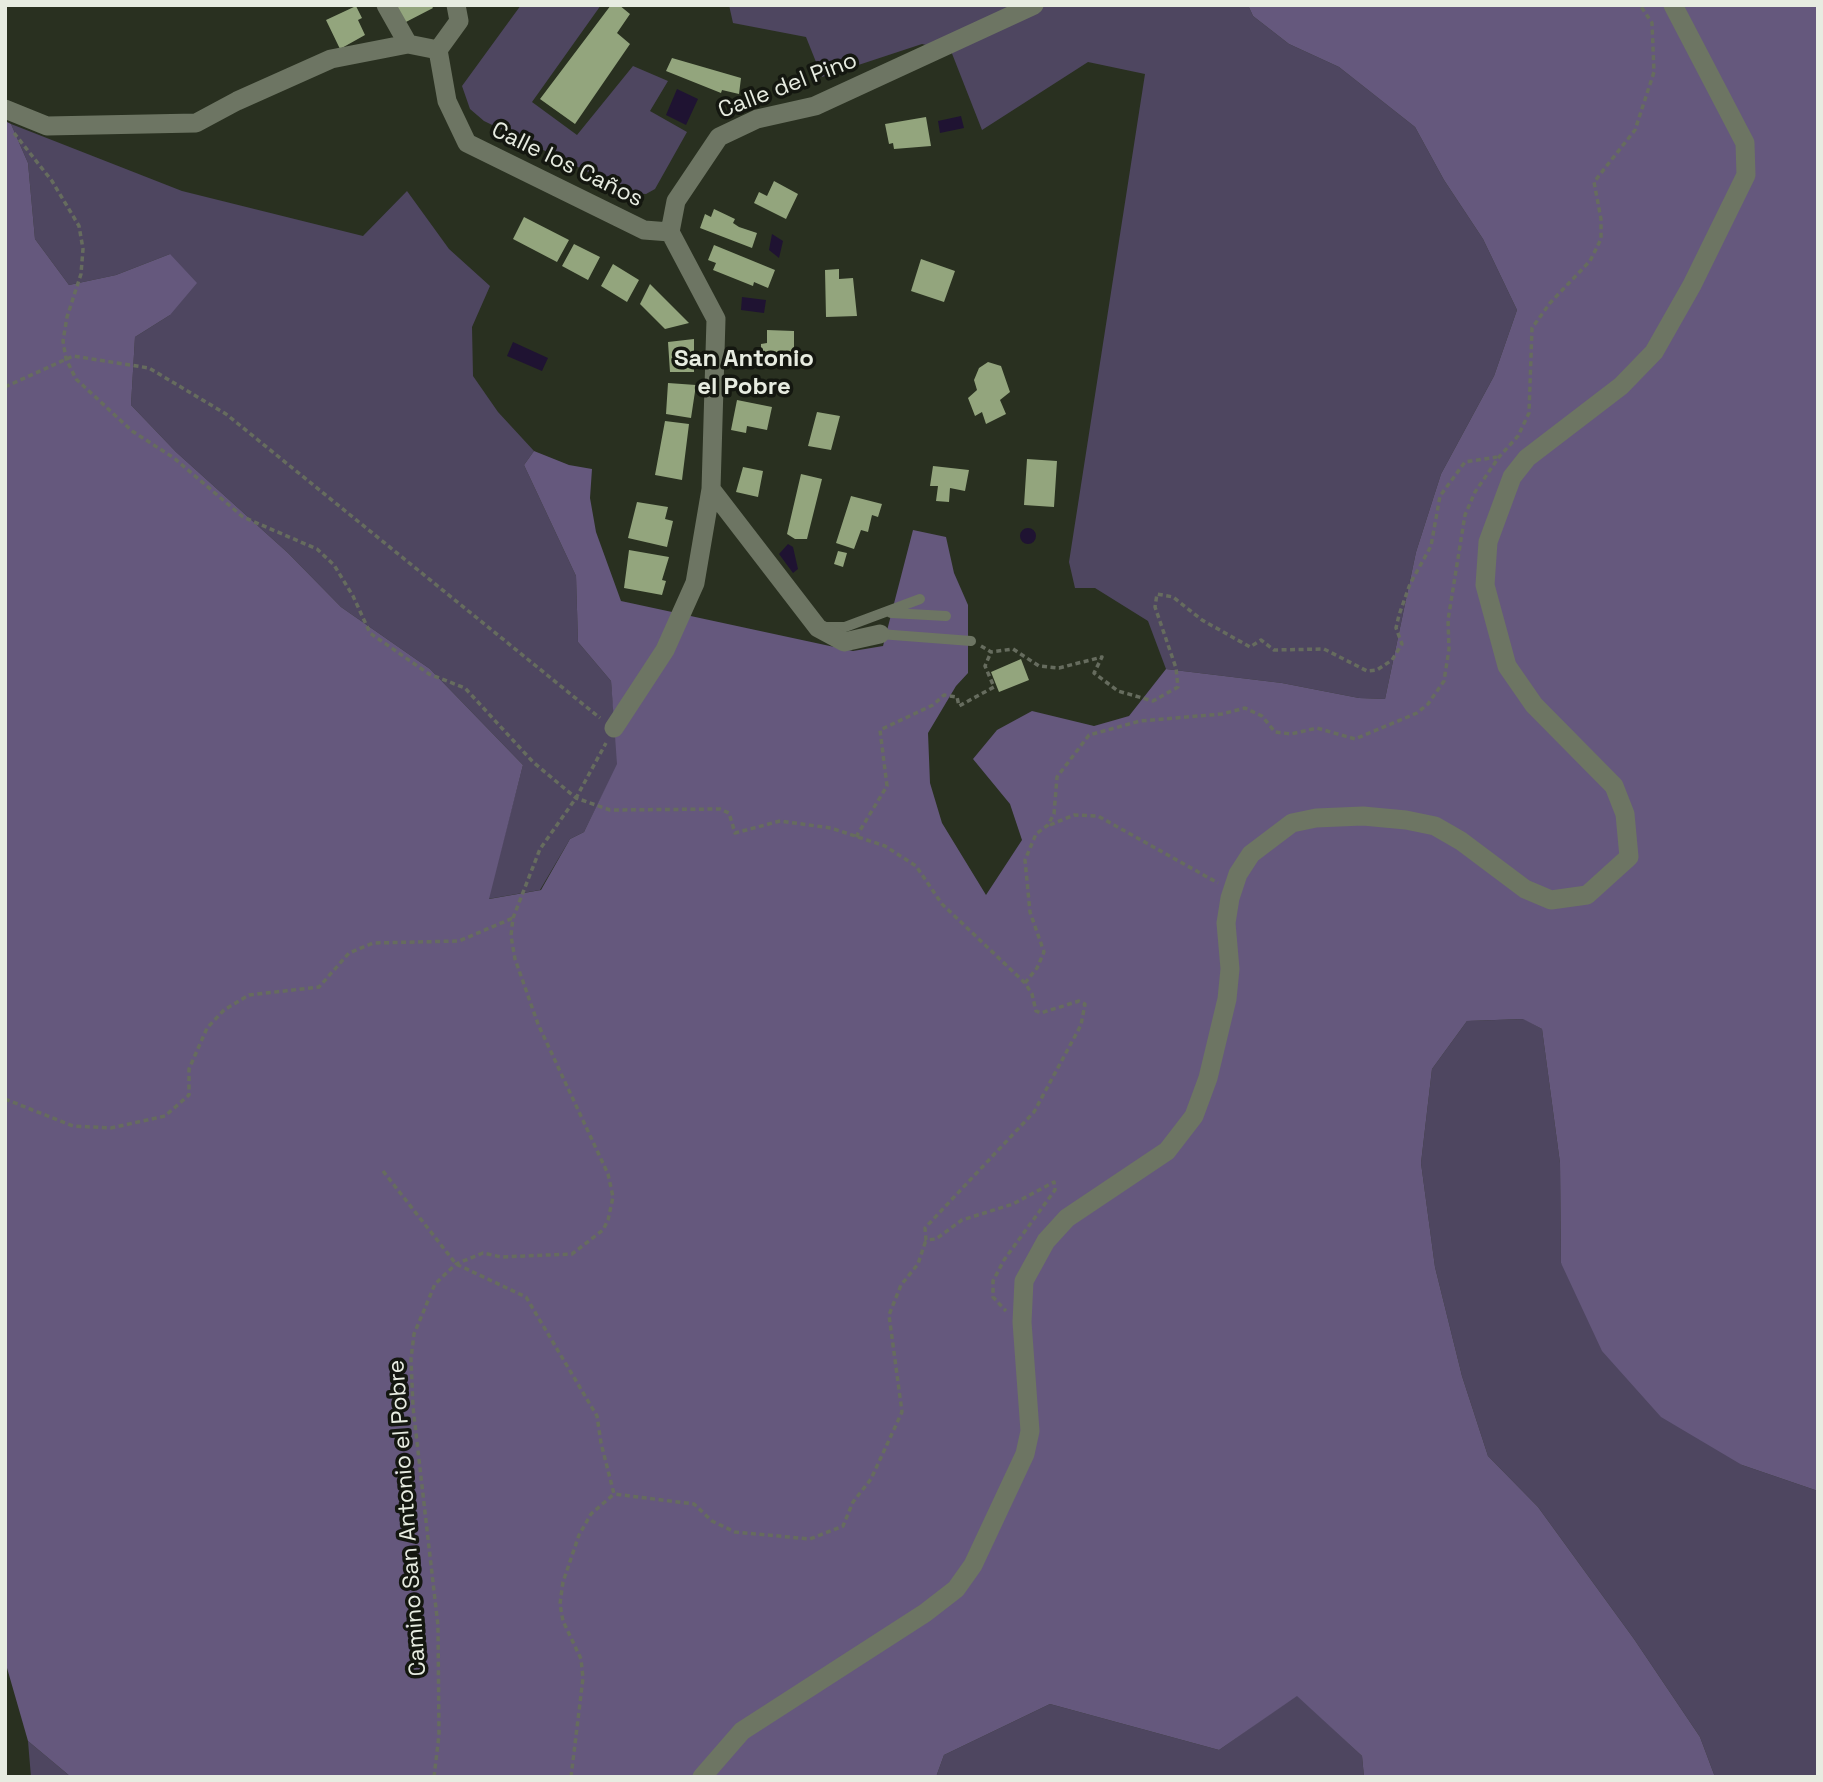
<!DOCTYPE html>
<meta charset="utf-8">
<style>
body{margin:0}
#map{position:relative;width:1823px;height:1782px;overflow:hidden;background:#293020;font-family:"Space Grotesk",sans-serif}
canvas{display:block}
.frame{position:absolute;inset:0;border:7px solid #e7ece1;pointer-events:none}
</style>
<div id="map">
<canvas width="1823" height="1782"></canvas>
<div class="frame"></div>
</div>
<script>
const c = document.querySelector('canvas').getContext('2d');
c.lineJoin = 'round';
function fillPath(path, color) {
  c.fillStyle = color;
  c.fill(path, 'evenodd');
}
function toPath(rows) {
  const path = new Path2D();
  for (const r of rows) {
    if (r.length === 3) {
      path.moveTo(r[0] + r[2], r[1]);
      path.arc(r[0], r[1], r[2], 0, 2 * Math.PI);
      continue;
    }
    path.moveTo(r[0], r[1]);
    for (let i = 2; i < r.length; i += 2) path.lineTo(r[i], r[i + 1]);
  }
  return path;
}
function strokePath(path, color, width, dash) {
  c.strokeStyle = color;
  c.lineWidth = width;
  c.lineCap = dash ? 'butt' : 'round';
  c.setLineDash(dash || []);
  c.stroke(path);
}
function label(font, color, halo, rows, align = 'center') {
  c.font = font + ' "Space Grotesk",sans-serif';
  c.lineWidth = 7;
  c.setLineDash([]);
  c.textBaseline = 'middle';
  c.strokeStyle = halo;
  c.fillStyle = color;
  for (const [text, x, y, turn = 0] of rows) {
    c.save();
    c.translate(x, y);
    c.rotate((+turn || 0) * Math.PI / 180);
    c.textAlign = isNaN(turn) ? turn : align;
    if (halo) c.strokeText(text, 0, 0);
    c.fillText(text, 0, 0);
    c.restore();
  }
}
fillPath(toPath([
 [521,5,601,5,532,102,577,135,633,66,668,81,650,111,687,132,655,189,646,194,631,193,484,121,470,109,462,86],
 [729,5,1248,5,1253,16,1289,44,1339,67,1415,127,1444,180,1483,239,1517,310,1494,376,1441,474,1416,552,1385,699,1359,698,1282,683,1166,669,1148,621,1095,588,1075,588,1069,562,1145,74,1088,62,982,130,951,51,922,44,822,77,806,37,733,23],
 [11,124,182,191,363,236,407,191,449,249,490,286,472,327,473,376,498,412,534,451,524,465,576,576,578,642,611,681,618,764,584,832,570,839,540,890,488,899,523,765,430,669,341,607,288,553,176,452,131,405,135,337,170,315,170,254,116,275,69,285,35,239,28,163],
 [1524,1019,1542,1029,1560,1163,1561,1263,1742,1465,1818,1491,1818,1777,1715,1777,1700,1737,1634,1639,1538,1507,1488,1456,1462,1376,1435,1267,1421,1163,1432,1069,1467,1021],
 [1297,1695,1362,1756,1364,1777,936,1777,944,1755,1050,1704,1219,1750],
 [28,1741,71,1777,31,1777]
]), '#4e4660');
fillPath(toPath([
 [1248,5,1818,5,1818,1491,1742,1465,1661,1417,1602,1351,1561,1263,1560,1163,1542,1029,1523,1019,1467,1021,1432,1069,1421,1163,1435,1267,1462,1376,1488,1456,1538,1507,1634,1639,1700,1737,1715,1777,1364,1777,1362,1756,1297,1696,1219,1750,1050,1704,944,1755,936,1777,71,1777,28,1741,5,1661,5,121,11,124,28,163,35,239,69,285,116,275,170,254,197,283,170,315,135,337,131,405,176,452,288,553,341,607,430,669,523,765,489,899,541,890,570,839,584,832,617,764,611,681,578,642,576,576,524,465,534,451,569,465,592,469,590,498,596,532,621,601,853,651,883,646,913,530,946,537,954,573,968,605,968,673,956,686,928,733,930,783,942,823,986,895,1022,840,1010,804,973,759,997,730,1032,711,1094,726,1129,716,1166,669,1282,683,1359,698,1385,699,1416,552,1441,474,1494,376,1517,310,1483,239,1444,180,1415,127,1339,67,1289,44,1253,16]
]), '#65587d');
fillPath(toPath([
 [677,89,698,99,686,125,666,115],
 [961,116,964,128,940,133,938,121],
 [772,234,783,241,779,258,769,250],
 [742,297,766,300,764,313,741,310],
 [513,342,548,358,542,371,507,356],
 [1028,536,8],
 [788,544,793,547,798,569,793,573,779,554]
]), '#1f1332');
fillPath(toPath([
 [394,5,431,5,433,8,404,23],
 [611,5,619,5,630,14,617,33,630,44,575,124,540,99],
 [356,6,362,18,358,20,365,35,340,49,326,20],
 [672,58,741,78,739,94,722,90,721,93,666,71],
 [926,117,931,146,894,149,893,143,889,144,885,124],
 [774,181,798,194,786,219,754,203,759,192,767,196],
 [714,209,735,219,733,223,739,227,757,233,752,248,700,228,705,214,711,217],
 [524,217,569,240,557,262,513,239],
 [574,244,600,257,588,280,562,266],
 [714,245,775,270,768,288,754,282,753,286,713,270,716,263,708,260],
 [921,259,955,271,944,302,911,291],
 [613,264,639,280,627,302,601,286],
 [839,269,839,279,853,278,857,316,826,317,825,270],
 [650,284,689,323,665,329,640,304],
 [767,330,794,331,794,359,766,360,766,356,761,356,761,344,767,343],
 [694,339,694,372,670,372,668,342],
 [988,362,1001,366,1010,392,1000,400,1006,414,986,424,982,412,975,416,968,398,977,390,974,380,979,368],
 [668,383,696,385,691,418,666,414],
 [737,400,772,407,767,430,747,426,746,433,731,430],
 [817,412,840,416,831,450,808,446],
 [665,421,689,424,682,480,655,475],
 [1027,459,1057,461,1054,507,1024,505],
 [933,466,969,470,965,491,950,488,949,502,936,501,938,486,930,486],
 [743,467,763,471,758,497,736,492],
 [801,474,822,479,807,539,795,539,787,534],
 [851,496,882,504,878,517,872,515,868,532,861,530,854,549,836,543],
 [637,502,668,507,665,519,673,521,667,547,628,538],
 [629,550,669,557,662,580,666,581,662,595,624,588],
 [838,551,847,553,843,567,834,564],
 [1021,659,1029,680,999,692,991,672]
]), '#93a57d');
strokePath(toPath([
 [14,133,52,181,79,226,83,249,81,274,67,317,63,341,66,359,76,379,132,431,174,458,243,517,317,549,334,565,353,596,370,633,429,674,465,688,533,762,576,798,610,810,720,809,729,813,735,833,780,821,831,828,885,846,916,866,942,904,1025,983,1032,994,1036,1011,1041,1013,1079,1001,1085,1004,1081,1025,1034,1112,925,1228,926,1240,936,1239,962,1220,1013,1204,1054,1182,1055,1190,1004,1260,993,1281,993,1297,1006,1311],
 [5,387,73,356,149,368,226,414,600,718],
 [981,646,991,652,1013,649,1039,666,1059,668,1102,657,1094,673,1118,691,1153,701,1178,687,1176,668,1155,607,1157,594,1173,597,1202,620,1250,647,1261,640,1274,650,1324,649,1367,671,1377,670,1392,660,1402,644,1396,628,1399,615,1410,584,1431,546,1440,496,1465,462,1497,457],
 [1050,825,1074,815,1098,816,1218,883],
 [856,837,887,786,880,730,933,705,944,695,957,697,959,706,994,687,985,666,991,652],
 [1025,983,1037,968,1044,952,1030,912,1025,860,1036,834,1048,825,1054,814,1057,777,1089,735,1140,721,1222,714,1245,708,1262,716,1275,732,1291,734,1317,728,1355,739,1417,713,1428,704,1444,681,1449,649,1448,620,1465,515,1475,492,1499,457,1518,436,1529,413,1532,328,1550,303,1590,261,1601,239,1601,219,1594,182,1635,130,1654,72,1652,23,1640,5],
 [5,1099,73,1126,111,1128,165,1116,189,1095,189,1069,207,1028,224,1010,249,995,319,987,349,953,373,943,459,941,513,918],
 [383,1171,456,1264,526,1297,597,1416,601,1443,614,1494,694,1504,712,1521,735,1532,810,1539,843,1526,853,1502,871,1479,902,1412,889,1315,901,1285,918,1264,926,1240],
 [434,1777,439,1735,438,1626,413,1407,411,1359,414,1334,435,1284,456,1264,483,1253,501,1257,572,1254,603,1230,608,1220,613,1197,608,1174,538,1024,515,959,511,936,513,918,540,849,576,798,606,743],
 [571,1777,583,1678,581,1659,563,1621,560,1604,563,1582,579,1535,591,1514,614,1494]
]), '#666c5e', 3.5, [5, 3.5]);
strokePath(toPath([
 [891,613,946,616],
 [824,627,845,627,920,599],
 [880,634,971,641]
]), '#6d7563', 10);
strokePath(toPath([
 [386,5,408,44],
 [456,5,459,21,438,50,447,101,467,143,644,230,670,232],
 [5,109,47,126,196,123,237,101,331,59,408,44,438,50],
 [711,489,818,628,844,642,880,634],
 [614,728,665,650,695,583,711,489,716,319,670,232,676,201,719,137,757,119,815,106,1034,5],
 [702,1777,742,1731,925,1613,956,1589,973,1565,1025,1454,1030,1431,1022,1322,1024,1281,1046,1241,1067,1218,1167,1151,1194,1116,1208,1078,1227,999,1230,969,1226,923,1230,898,1238,874,1251,854,1292,823,1316,818,1363,816,1406,820,1435,826,1461,841,1525,889,1551,900,1587,895,1629,857,1625,814,1614,786,1534,705,1507,666,1485,585,1488,542,1512,477,1527,458,1621,386,1654,352,1692,285,1746,175,1745,143,1673,5]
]), '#6d7563', 19);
label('23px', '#e7ece1', '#141710', [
 ["Calle del Pino",788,86,-21],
 ["Calle los Caños",567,165,26],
 ["Camino San Antonio el Pobre",408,1518,-94]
]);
label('bold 24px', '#e7ece1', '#141710', [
 ["San Antonio",744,359],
 ["el Pobre",744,387]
]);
</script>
